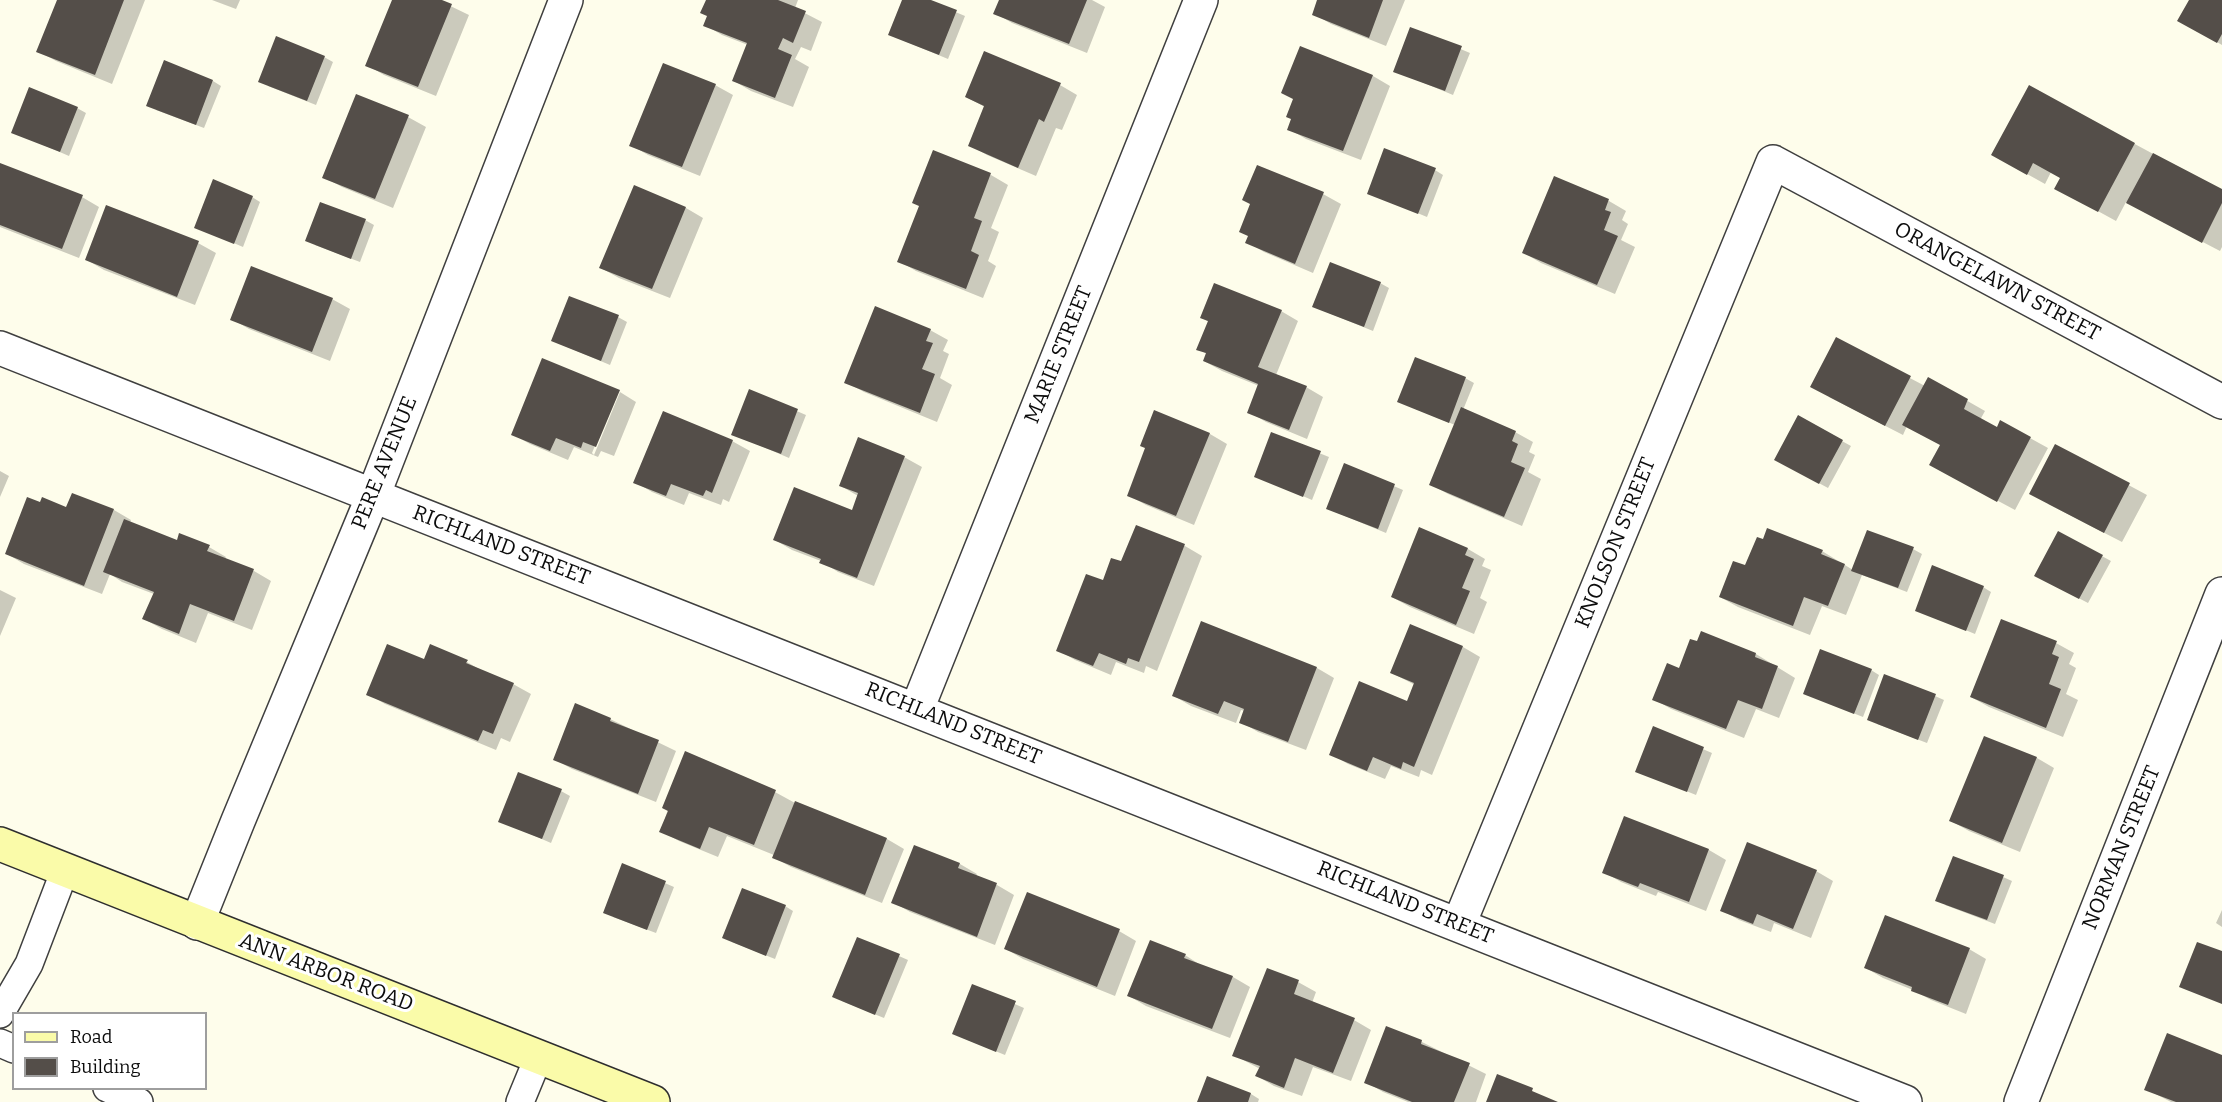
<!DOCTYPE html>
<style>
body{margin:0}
#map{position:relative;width:2222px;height:1102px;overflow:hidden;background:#fefdeb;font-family:Bitter,serif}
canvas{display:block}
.legend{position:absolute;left:12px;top:1012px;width:195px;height:78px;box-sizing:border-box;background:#fff;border:2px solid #9e9e9e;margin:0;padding:8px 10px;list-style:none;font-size:18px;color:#0c0c0c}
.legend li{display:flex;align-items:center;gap:12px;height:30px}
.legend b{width:30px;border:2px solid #9e9e9e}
</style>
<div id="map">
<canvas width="2222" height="1102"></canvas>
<ul class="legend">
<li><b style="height:8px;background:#fafba9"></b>Road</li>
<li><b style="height:16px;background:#544e49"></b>Building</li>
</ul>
</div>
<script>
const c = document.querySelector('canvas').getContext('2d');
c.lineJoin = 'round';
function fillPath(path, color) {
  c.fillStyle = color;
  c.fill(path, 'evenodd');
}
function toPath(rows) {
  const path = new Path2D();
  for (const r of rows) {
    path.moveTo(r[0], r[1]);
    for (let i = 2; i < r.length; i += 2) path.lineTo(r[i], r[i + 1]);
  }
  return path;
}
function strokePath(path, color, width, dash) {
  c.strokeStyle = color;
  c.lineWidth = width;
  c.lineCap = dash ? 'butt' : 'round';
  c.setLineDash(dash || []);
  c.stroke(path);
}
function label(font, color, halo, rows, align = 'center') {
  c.font = font + ' Bitter,serif';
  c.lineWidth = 6;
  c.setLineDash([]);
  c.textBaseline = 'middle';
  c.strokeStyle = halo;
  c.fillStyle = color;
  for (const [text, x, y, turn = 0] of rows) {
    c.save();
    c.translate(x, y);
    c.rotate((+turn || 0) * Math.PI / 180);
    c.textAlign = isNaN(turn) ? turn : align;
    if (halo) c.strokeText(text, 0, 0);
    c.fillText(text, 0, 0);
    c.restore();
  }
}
fillPath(toPath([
 [61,0,145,0,112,84,56,61,38,51],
 [212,0,240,0,236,9],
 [394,0,438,0,469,15,436,96,384,75,367,65],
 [707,0,798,0,795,8,822,22,811,51,801,47,795,59,809,67,793,107,751,91,734,81,748,45,722,35,705,25,709,16],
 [903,0,927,0,965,16,948,59,890,35],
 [1000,0,1092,0,1105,7,1087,53,1012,23,995,13],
 [1319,0,1405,0,1386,46,1331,24,1314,14],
 [2191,0,2222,0,2222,45,2179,20],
 [1411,28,1470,53,1453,95,1395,71],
 [1301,48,1373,76,1390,86,1361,160,1306,139,1289,129,1293,119],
 [324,57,333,62,316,105,268,86],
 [213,81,221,86,204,128,156,110],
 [715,85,733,95,700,176,648,155,631,145],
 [1060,85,1077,95,1062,130,1056,128,1036,176,987,155,970,145,985,107,966,97],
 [2029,87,2222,191,2222,247,2220,251,2126,202,2116,221,2074,198,2062,178,2051,172,2045,184,1993,155],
 [357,96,408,117,426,127,393,208,342,187,324,177],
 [77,108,86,113,69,156,13,132],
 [933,152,991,175,1008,185,991,228,999,232,988,261,996,266,983,298,916,271,899,261,921,206],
 [1257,167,1323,194,1341,204,1313,273,1264,252,1247,242,1250,236,1252,204],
 [0,168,82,197,99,207,79,258,0,227],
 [1435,170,1443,175,1427,217,1369,193],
 [1554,178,1609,201,1626,211,1622,220,1628,224,1621,240,1635,247,1615,294,1541,263,1524,253],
 [634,187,686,208,703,218,670,298,619,278,601,268],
 [252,197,260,202,243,247,196,227],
 [365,220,374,225,360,262,315,245],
 [198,243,216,253,195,305,104,270,87,260],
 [1380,283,1389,288,1373,331,1314,307],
 [332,299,350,309,330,361,249,329,232,319],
 [1281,311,1298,321,1276,375,1306,387,1323,397,1307,439,1266,422,1249,412,1259,386,1222,371,1204,361,1207,354,1198,349,1209,322,1202,318],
 [618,317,627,322,610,365,553,341],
 [930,330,948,340,943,351,949,354,940,378,952,385,937,422,864,392,846,382],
 [1836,339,1925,386,1929,379,1985,411,1980,420,1997,429,2001,422,2048,448,2015,510,1948,474,1941,445,1907,426,1903,435,1829,397],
 [1465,378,1474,383,1463,410,1515,432,1533,442,1529,452,1535,455,1528,472,1541,479,1522,526,1448,494,1430,484,1455,425,1399,402],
 [617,391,592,453,594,455,620,392,636,402,614,456,601,451,598,457,574,447,568,460,530,444,512,434],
 [750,391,806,415,789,458,733,434],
 [1155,412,1210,434,1227,444,1194,525,1146,505,1128,495,1147,448],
 [1798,417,1851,446,1828,488,1776,460],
 [1272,434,1329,457,1312,500,1256,476],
 [732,441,750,451,729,502,723,499,721,505,689,493,684,505,652,492,635,482],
 [2056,446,2147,495,2122,542,2048,504],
 [904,457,922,467,874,586,838,572,821,561,792,550,775,540,853,512,858,496,841,486],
 [1345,465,1403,490,1386,533,1328,509],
 [0,471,9,476,0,497],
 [73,495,114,510,131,520,130,523,178,542,209,547,226,557,225,559,254,571,271,581,252,630,208,613,196,643,162,629,144,619,154,594,122,582,110,574,102,594,24,564,7,554,41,505,67,509],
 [1137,527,1185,546,1202,556,1157,671,1146,666,1144,673,1116,662,1111,675,1075,660,1058,650,1103,582,1122,563],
 [1420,529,1468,549,1485,559,1482,566,1491,570,1480,598,1487,602,1474,634,1410,607,1392,597],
 [2059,533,2111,561,2088,603,2044,580],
 [1913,549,1922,554,1907,592,1862,575,1846,615,1822,606,1810,635,1738,607,1720,597,1746,567,1822,551,1853,570],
 [1983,587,1991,592,1975,634,1917,610],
 [0,590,16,598,0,636],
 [1202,623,1317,668,1334,678,1306,750,1258,732,1241,722,1245,711,1241,710,1236,723,1191,706,1174,696],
 [1411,626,1463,647,1480,657,1432,775,1421,770,1419,777,1391,766,1385,779,1348,764,1331,754,1408,703,1415,685,1392,673],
 [2056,643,2074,653,2069,664,2076,668,2066,694,2078,700,2063,737,1989,707,1971,697],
 [431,646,467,662,484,672,513,684,531,694,510,742,501,738,496,750,385,704,368,694,425,661],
 [1756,654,1795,678,1779,718,1756,709,1744,738,1671,709,1654,699,1680,670],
 [1871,670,1879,675,1863,717,1805,694],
 [1935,696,1944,700,1927,743,1877,724],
 [610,719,676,751,656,802,572,769,554,759],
 [1654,728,1712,753,1696,795,1637,771],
 [1985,738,2037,758,2054,768,2020,852,1969,831,1951,821],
 [686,753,775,792,795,803,887,839,904,849,882,903,791,867,773,857,774,855,727,836,718,857,679,841,661,831],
 [561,791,570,796,551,843,500,821],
 [1625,818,1709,850,1726,860,1706,911,1658,892,1656,896,1621,882,1604,872],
 [915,847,960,864,977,874,976,876,997,885,1014,895,995,945,910,912,893,902],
 [623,865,674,887,656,933,613,917],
 [1816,871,1833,881,1811,938,1774,923,1771,932,1739,920,1722,910],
 [2003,877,2012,881,1995,924,1945,905],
 [785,906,793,911,775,959,732,942],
 [2222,910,2222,927,2216,923],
 [1119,931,1136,941,1115,996,1023,959,1006,949],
 [1969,949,1986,959,1966,1014,1931,1000,1913,990,1883,978,1866,968],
 [1185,955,1202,966,1233,977,1250,987,1230,1038,1146,1006,1129,996],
 [899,956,908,960,884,1018,842,1001],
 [1298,982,1316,992,1312,1003,1354,1020,1371,1030,1351,1081,1313,1067,1302,1096,1274,1086,1257,1076,1260,1069,1234,1055],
 [973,986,1024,1008,1005,1055,963,1038],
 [1422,1042,1486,1074,1476,1102,1408,1102,1383,1092,1366,1082],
 [2222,1056,2222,1102,2171,1102,2146,1089],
 [1208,1078,1251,1094,1259,1099,1258,1102,1198,1102]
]), '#0003');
fillPath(toPath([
 [57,0,124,0,95,75,36,52],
 [392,0,442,0,452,4,418,87,365,66],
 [706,0,778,0,806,11,793,43,783,38,778,49,792,55,775,98,732,81,747,43,703,26,707,16,700,13],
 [902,0,931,0,957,10,939,55,888,35],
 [999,0,1087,0,1069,44,993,14],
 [1317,0,1383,0,1369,38,1312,15],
 [2189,0,2222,0,2222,34,2217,43,2177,21],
 [1410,27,1462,46,1445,91,1393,72],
 [276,36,325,56,307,101,258,82],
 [1300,46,1373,75,1343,151,1287,130,1291,119,1286,117,1293,99,1281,93],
 [984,51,1061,83,1044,122,1039,119,1018,168,968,146,984,106,965,97],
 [164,60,213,80,196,125,146,106],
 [663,63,716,84,682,167,629,146],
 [2029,85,2135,143,2098,212,2054,189,2060,178,2033,163,2027,175,1991,155],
 [29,87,78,107,60,152,11,133],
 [356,94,409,115,375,199,322,178],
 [1384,148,1436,168,1418,214,1367,194],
 [933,150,991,173,974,218,982,221,971,251,979,255,966,289,897,262,919,206,912,203],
 [2153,153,2222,189,2222,203,2202,243,2126,203],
 [0,163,83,195,62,249,0,225],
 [1257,165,1324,192,1295,264,1245,243,1248,236,1239,232,1250,204,1242,200],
 [1554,176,1609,199,1605,210,1611,212,1604,230,1618,236,1597,285,1522,253],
 [213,179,253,196,234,244,194,228],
 [634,185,686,207,652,289,599,268],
 [320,202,366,219,351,259,305,241],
 [106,205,199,241,177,297,85,260],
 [1330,262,1381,282,1364,327,1312,307],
 [251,266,333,298,312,352,230,320],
 [1214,283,1282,310,1258,367,1307,386,1289,430,1247,413,1258,384,1203,361,1206,353,1196,350,1208,321,1200,318],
 [569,296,619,315,601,361,551,341],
 [875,306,931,329,926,341,933,343,922,369,935,374,920,413,844,383],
 [1836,337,1911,376,1885,426,1810,387],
 [1415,357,1466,377,1449,423,1397,402],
 [542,358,620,390,596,447,583,442,581,448,556,438,550,451,511,435],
 [1928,377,1968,399,1964,409,1997,427,2000,420,2031,437,1997,502,1929,465,1940,445,1902,425],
 [749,389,798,409,781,454,731,435],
 [1461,407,1516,431,1512,441,1518,444,1511,462,1525,468,1504,517,1429,485],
 [1154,410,1210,433,1176,516,1127,496,1145,448,1140,446],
 [663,411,733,440,712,493,706,490,703,496,671,484,666,496,633,483],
 [1798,415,1843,440,1819,484,1774,460],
 [1271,432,1321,451,1303,497,1254,477],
 [858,437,905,456,857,578,819,563,821,559,773,540,794,487,852,510,858,493,839,486],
 [2055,444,2130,483,2104,533,2029,494],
 [1344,463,1395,484,1378,529,1326,509],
 [72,493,114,509,84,586,5,554,27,497,40,502,42,497,66,507],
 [124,519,177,540,179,533,210,545,207,551,254,569,234,621,190,604,179,634,142,619,154,592,103,572],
 [1136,525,1185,544,1139,662,1128,658,1126,664,1099,653,1093,666,1056,651,1086,574,1103,580,1111,558,1121,561],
 [1419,527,1468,548,1465,555,1474,559,1462,588,1470,591,1456,625,1391,597],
 [1767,528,1823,550,1821,554,1845,564,1828,606,1804,597,1793,626,1719,597,1733,561,1745,565,1757,537,1763,539],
 [1867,530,1914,547,1898,588,1851,571],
 [2058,531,2103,555,2079,599,2034,576],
 [1932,565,1984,586,1966,631,1915,611],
 [2001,619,2057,641,2052,654,2059,657,2049,684,2061,689,2046,728,1970,697],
 [1201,621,1317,667,1288,742,1239,723,1244,709,1224,701,1218,714,1172,696],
 [1410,624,1463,646,1414,767,1403,762,1401,769,1373,757,1367,771,1329,755,1359,681,1407,701,1414,683,1390,673],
 [1701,631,1756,653,1755,657,1778,666,1762,709,1738,700,1726,729,1652,700,1667,663,1679,668,1690,639,1697,641],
 [387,644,424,659,430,644,468,660,466,663,514,683,493,734,483,730,478,741,366,695],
 [1820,649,1872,669,1854,714,1803,694],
 [1884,674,1936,694,1918,740,1867,720],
 [575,703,611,718,610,721,659,740,638,794,553,760],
 [1653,726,1704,747,1687,792,1635,772],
 [1984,736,2037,757,2002,843,1949,821],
 [685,751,776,790,754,845,709,827,700,849,659,832,668,811,662,808],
 [518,772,562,789,542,839,498,822],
 [795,801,887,838,865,895,772,858],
 [1624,816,1709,849,1689,902,1640,883,1638,887,1602,873],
 [1747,842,1817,870,1793,929,1757,914,1753,924,1720,911],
 [914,845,960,863,958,868,997,883,977,937,891,903],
 [1953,856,2004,875,1987,920,1935,901],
 [622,863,666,881,647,930,603,913],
 [742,888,786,905,766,956,722,938],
 [1027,892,1120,929,1097,987,1004,949],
 [1885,915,1970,948,1948,1005,1911,991,1912,987,1864,968],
 [857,937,900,954,875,1015,832,997],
 [1150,940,1186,954,1184,958,1233,976,1212,1029,1127,996],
 [2197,942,2222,951,2222,1004,2179,987],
 [1267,968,1299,980,1294,994,1355,1018,1333,1073,1295,1058,1284,1088,1255,1076,1260,1066,1232,1056],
 [972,984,1016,1001,996,1052,952,1034],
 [1386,1026,1422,1040,1421,1044,1470,1063,1454,1102,1412,1102,1364,1083],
 [2167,1033,2222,1055,2222,1102,2176,1102,2144,1090],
 [1497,1074,1533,1088,1532,1091,1558,1102,1486,1102],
 [1207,1076,1251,1093,1248,1102,1197,1102]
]), '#544e49');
const service = toPath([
 [0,1014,29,964,65,870],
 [0,1043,14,1049],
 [107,1088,139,1102],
 [520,1102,539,1056]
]);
const minor = toPath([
 [0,348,1905,1102],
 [917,709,1201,0],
 [197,923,238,821,373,496,566,0],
 [1459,924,1773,162,2222,402],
 [2021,1102,2222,594]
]);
const secondary = toPath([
 [0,844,653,1102]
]);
strokePath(service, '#3f3f3f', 30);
strokePath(minor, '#3f3f3f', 36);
strokePath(secondary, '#2e2e2e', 36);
strokePath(service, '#fff', 27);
strokePath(minor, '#fff', 33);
strokePath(secondary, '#fafba9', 33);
label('21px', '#0c0c0c', '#fff', [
 ["ORANGELAWN STREET",1997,282,28],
 ["MARIE STREET",1059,355,-68],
 ["PERE AVENUE",385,463,-68],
 ["KNOLSON STREET",1616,543,-68],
 ["RICHLAND STREET",501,546,21],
 ["RICHLAND STREET",953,724,22],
 ["NORMAN STREET",2122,848,-68],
 ["RICHLAND STREET",1405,903,22],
 ["ANN ARBOR ROAD",326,973,21]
]);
</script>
